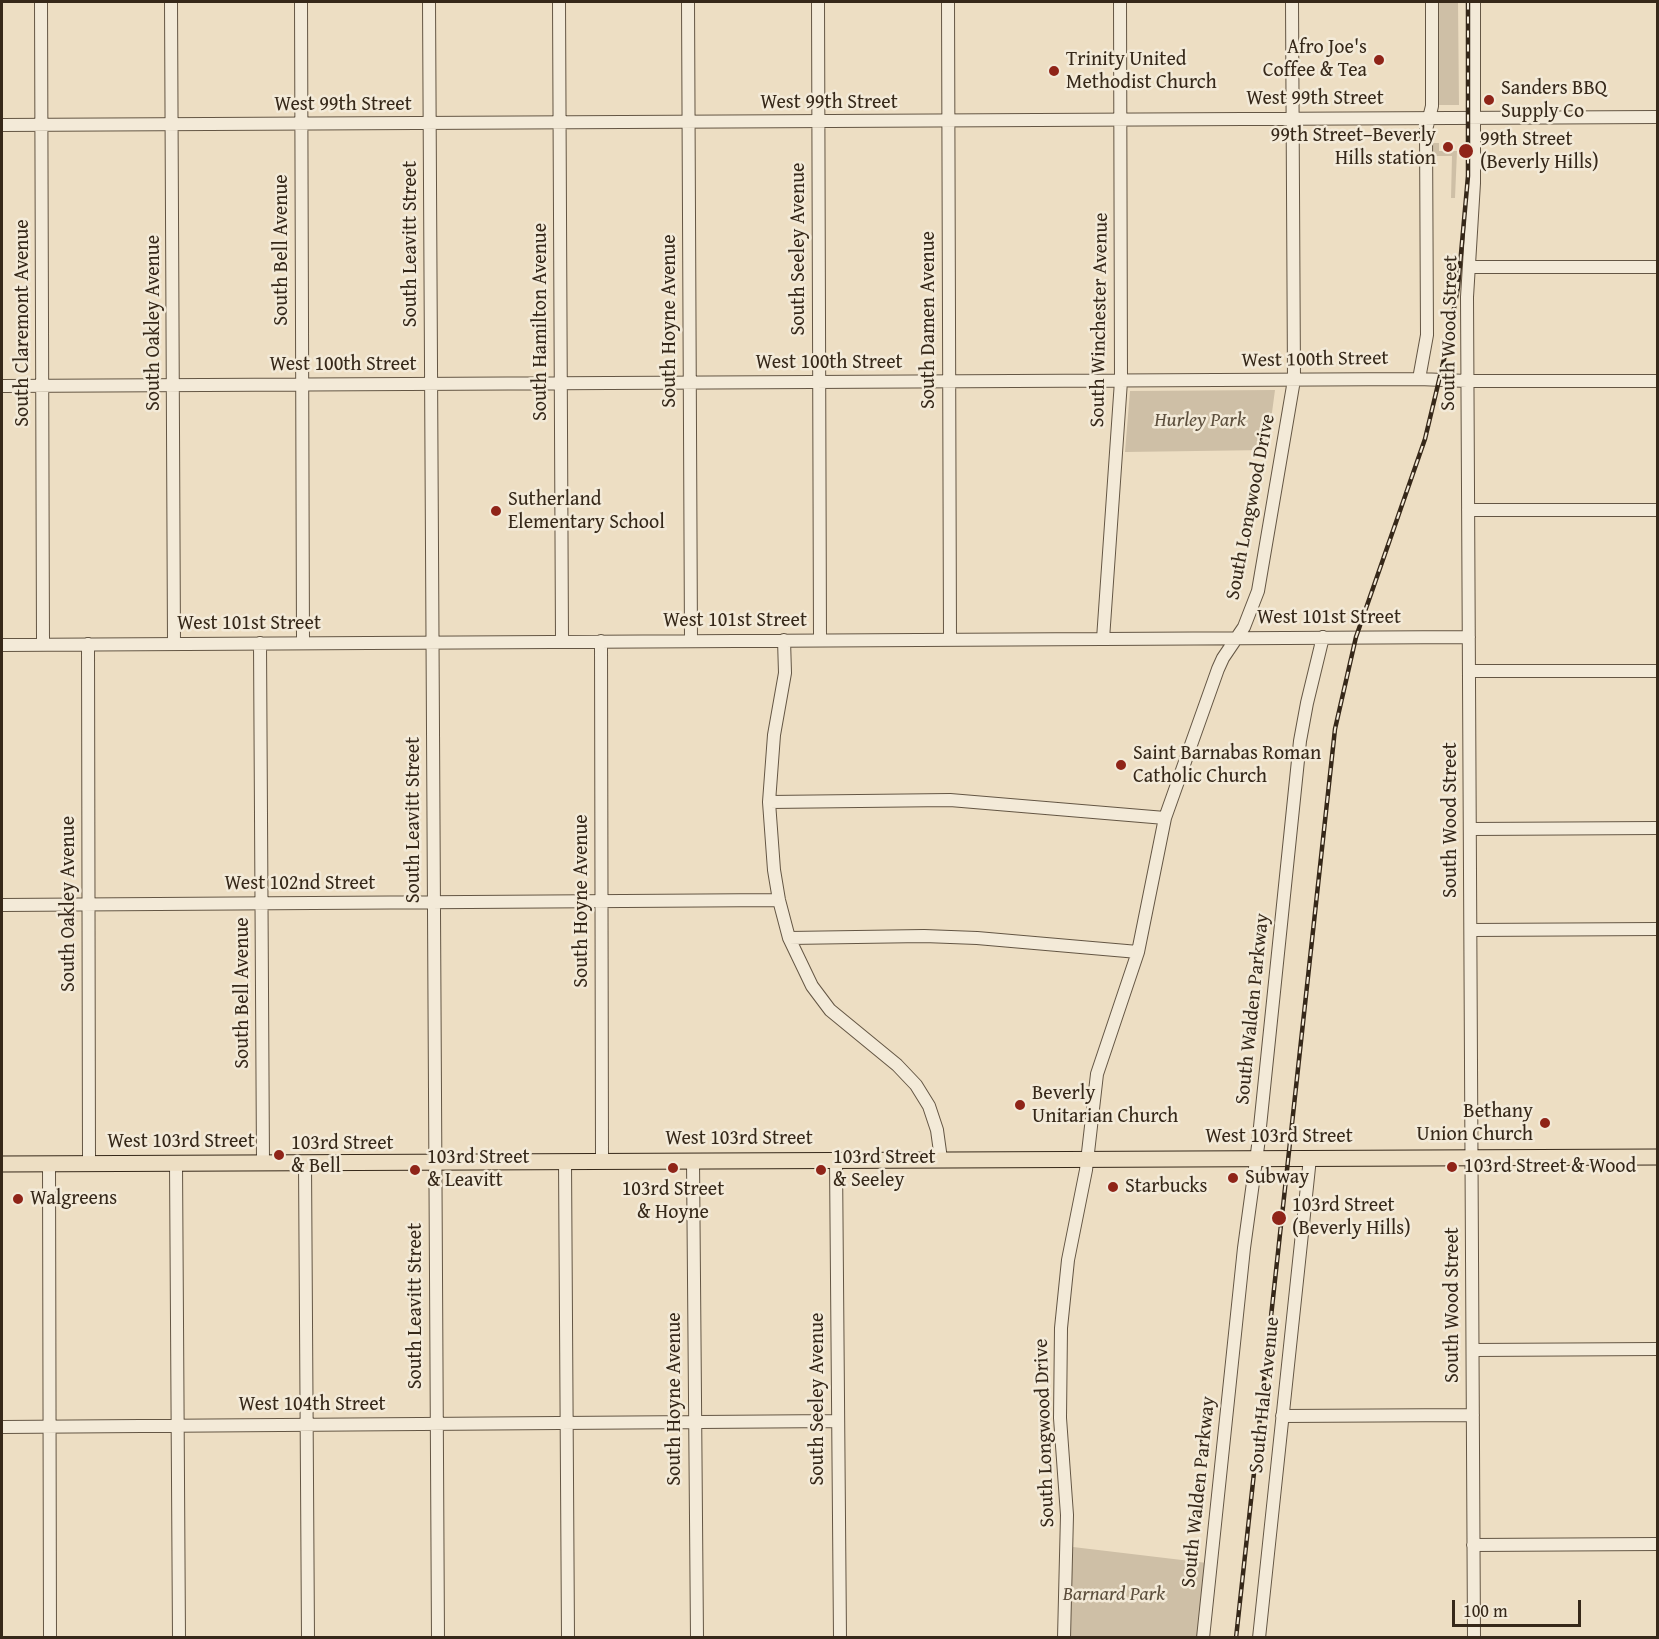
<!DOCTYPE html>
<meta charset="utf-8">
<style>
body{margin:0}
#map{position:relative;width:1659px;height:1639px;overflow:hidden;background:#eddec3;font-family:"Gentium Book Plus",serif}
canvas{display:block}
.frame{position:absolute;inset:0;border:3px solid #362819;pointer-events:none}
.scale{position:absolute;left:1452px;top:1600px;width:129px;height:27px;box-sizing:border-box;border:3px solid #362819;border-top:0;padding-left:8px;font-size:18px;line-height:21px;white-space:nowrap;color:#362819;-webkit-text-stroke:4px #f3ead8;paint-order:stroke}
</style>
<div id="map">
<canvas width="1659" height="1639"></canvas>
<div class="frame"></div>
<div class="scale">100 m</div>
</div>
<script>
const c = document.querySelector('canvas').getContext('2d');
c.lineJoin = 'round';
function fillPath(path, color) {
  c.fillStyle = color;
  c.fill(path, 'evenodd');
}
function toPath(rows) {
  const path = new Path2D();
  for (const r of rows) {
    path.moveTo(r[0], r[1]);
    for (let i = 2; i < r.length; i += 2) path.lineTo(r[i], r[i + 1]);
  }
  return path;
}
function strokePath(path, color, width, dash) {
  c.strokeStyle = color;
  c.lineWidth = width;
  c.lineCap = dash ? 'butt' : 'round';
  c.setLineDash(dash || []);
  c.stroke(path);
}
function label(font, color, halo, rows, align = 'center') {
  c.font = font + ' "Gentium Book Plus",serif';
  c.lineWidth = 5;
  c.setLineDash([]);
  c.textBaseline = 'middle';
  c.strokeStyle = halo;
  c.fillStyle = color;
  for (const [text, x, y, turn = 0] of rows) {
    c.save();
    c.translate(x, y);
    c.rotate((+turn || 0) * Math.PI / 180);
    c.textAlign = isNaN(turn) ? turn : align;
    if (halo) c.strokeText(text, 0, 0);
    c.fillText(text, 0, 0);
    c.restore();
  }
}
fillPath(toPath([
 [1436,2,1458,2,1459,105,1435,105],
 [1432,143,1439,143,1439,151,1457,151,1455,198,1451,198,1452,156,1432,156],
 [1275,390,1267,450,1125,452,1130,391],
 [1073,1547,1207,1563,1199,1637,1069,1638]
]), '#cebfa6');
const minor = toPath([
 [41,2,43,644],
 [171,2,174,643],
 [301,2,303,643],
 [429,2,438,1638],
 [559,2,562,641],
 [688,2,691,641],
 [818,2,820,640],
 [948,2,950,639],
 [2,125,1658,117],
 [1469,267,1658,267],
 [1419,379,1427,335,1426,130,1432,106,1432,2],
 [2,386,1419,379,1467,381,1658,381],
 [1468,510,1658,510],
 [1103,639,1121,381,1120,2],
 [784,640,785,673,774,735,769,802,774,870,779,900,789,938,812,986,830,1010,897,1065,916,1085,929,1106,937,1130,941,1159],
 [601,641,602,1161],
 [260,643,263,1163],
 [88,644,89,1163],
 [2,645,1469,637],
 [1469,671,1658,671],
 [769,802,950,800,1165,818],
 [1470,829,1658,828],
 [2,905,779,900],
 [1471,930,1658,929],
 [789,938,924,936,977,938,1138,952],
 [693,1160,697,1638],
 [836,1160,840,1638],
 [565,1161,568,1638],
 [176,1163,179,1638],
 [305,1163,308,1638],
 [49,1164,50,1638],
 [1473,1350,1658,1349],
 [1282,1416,1473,1415],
 [2,1427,838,1421],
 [1473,1545,1658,1544],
 [1064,1638,1067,1515,1060,1418,1061,1328,1068,1260,1086,1170,1097,1074,1138,952,1165,818,1218,669,1223,658,1244,627,1258,591,1294,380,1292,2],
 [1203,1638,1244,1248,1258,1146,1300,741,1307,703,1323,637],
 [1259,1638,1310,1158],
 [1474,1638,1467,297,1474,183,1474,2]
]);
const major = toPath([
 [2,1164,1658,1157]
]);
strokePath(minor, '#645644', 14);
strokePath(major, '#362819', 17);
strokePath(minor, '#f3ead8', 12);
strokePath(major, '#eddec3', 15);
const rail = toPath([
 [1236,1638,1335,729,1356,637,1425,439,1446,351,1458,287,1468,176,1468,2]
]);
strokePath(rail, '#362819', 4.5);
strokePath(rail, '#f3ead8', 2, [7]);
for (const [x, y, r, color] of [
 [1379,60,6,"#8f2418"],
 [1054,71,6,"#8f2418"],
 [1489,100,6,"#8f2418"],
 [1448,147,6,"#8f2418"],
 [1466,151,8,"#8f2418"],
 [496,511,6,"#8f2418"],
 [1121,765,6,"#8f2418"],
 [1020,1105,6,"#8f2418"],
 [1545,1123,6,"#8f2418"],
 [279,1155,6,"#8f2418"],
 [1452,1167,6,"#8f2418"],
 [673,1168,6,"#8f2418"],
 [415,1170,6,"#8f2418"],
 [821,1170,6,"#8f2418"],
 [1233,1178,6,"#8f2418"],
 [1113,1187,6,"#8f2418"],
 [18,1199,6,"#8f2418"],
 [1279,1218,8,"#8f2418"]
]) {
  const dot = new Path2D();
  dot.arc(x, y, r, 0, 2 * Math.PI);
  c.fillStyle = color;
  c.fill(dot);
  strokePath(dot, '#f3ead8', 2);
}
label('20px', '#362819', '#f3ead8', [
 ["Afro Joe's",1367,48,"right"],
 ["Coffee & Tea",1367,71,"right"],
 ["Trinity United",1066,60],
 ["Methodist Church",1066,83],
 ["Sanders BBQ",1501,89],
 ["Supply Co",1501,112],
 ["99th Street–Beverly",1436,136,"right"],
 ["Hills station",1436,159,"right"],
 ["99th Street",1480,140],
 ["(Beverly Hills)",1480,163],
 ["Sutherland",508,500],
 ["Elementary School",508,523],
 ["Saint Barnabas Roman",1133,754],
 ["Catholic Church",1133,777],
 ["Beverly",1032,1094],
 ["Unitarian Church",1032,1117],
 ["Bethany",1533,1112,"right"],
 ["Union Church",1533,1135,"right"],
 ["103rd Street",291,1144],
 ["& Bell",291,1167],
 ["103rd Street",427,1158],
 ["& Leavitt",427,1181],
 ["103rd Street",833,1158],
 ["& Seeley",833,1181],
 ["103rd Street & Wood",1464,1167],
 ["Subway",1245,1178],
 ["Starbucks",1125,1187],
 ["103rd Street",673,1190,"center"],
 ["& Hoyne",673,1213,"center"],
 ["Walgreens",30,1199],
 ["103rd Street",1292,1206],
 ["(Beverly Hills)",1292,1229]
], 'left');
label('20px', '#362819', '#f3ead8', [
 ["West 99th Street",1315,99],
 ["West 99th Street",829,103],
 ["West 99th Street",343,105],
 ["South Leavitt Street",411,244,-90],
 ["South Seeley Avenue",799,249,-90],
 ["South Bell Avenue",282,250,-90],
 ["South Damen Avenue",929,320,-90],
 ["South Winchester Avenue",1100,320,-89],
 ["South Hoyne Avenue",670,321,-90],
 ["South Hamilton Avenue",541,322,-90],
 ["South Claremont Avenue",23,323,-90],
 ["South Oakley Avenue",154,323,-90],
 ["South Wood Street",1450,333,-89],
 ["West 100th Street",1315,360,-1],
 ["West 100th Street",829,363],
 ["West 100th Street",343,365],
 ["South Longwood Drive",1251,507,-79],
 ["West 101st Street",1329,618],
 ["West 101st Street",735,621],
 ["West 101st Street",249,624],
 ["South Leavitt Street",414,820,-90],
 ["South Wood Street",1451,820,-90],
 ["West 102nd Street",300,884],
 ["South Hoyne Avenue",582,901,-90],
 ["South Oakley Avenue",69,904,-90],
 ["South Bell Avenue",243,993,-90],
 ["South Walden Parkway",1253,1009,-84],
 ["West 103rd Street",1279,1137],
 ["West 103rd Street",739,1139],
 ["West 103rd Street",181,1142],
 ["South Wood Street",1453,1305,-90],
 ["South Leavitt Street",416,1306,-90],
 ["South Hale Avenue",1265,1395,-84],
 ["South Hoyne Avenue",675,1399,-90],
 ["South Seeley Avenue",818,1399,-90],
 ["West 104th Street",312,1405],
 ["South Longwood Drive",1045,1433,-92],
 ["South Walden Parkway",1199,1492,-84]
]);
label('italic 20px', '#5c4e3c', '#f3ead8', [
 ["Hurley Park",1200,421],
 ["Barnard Park",1114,1595]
]);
</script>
